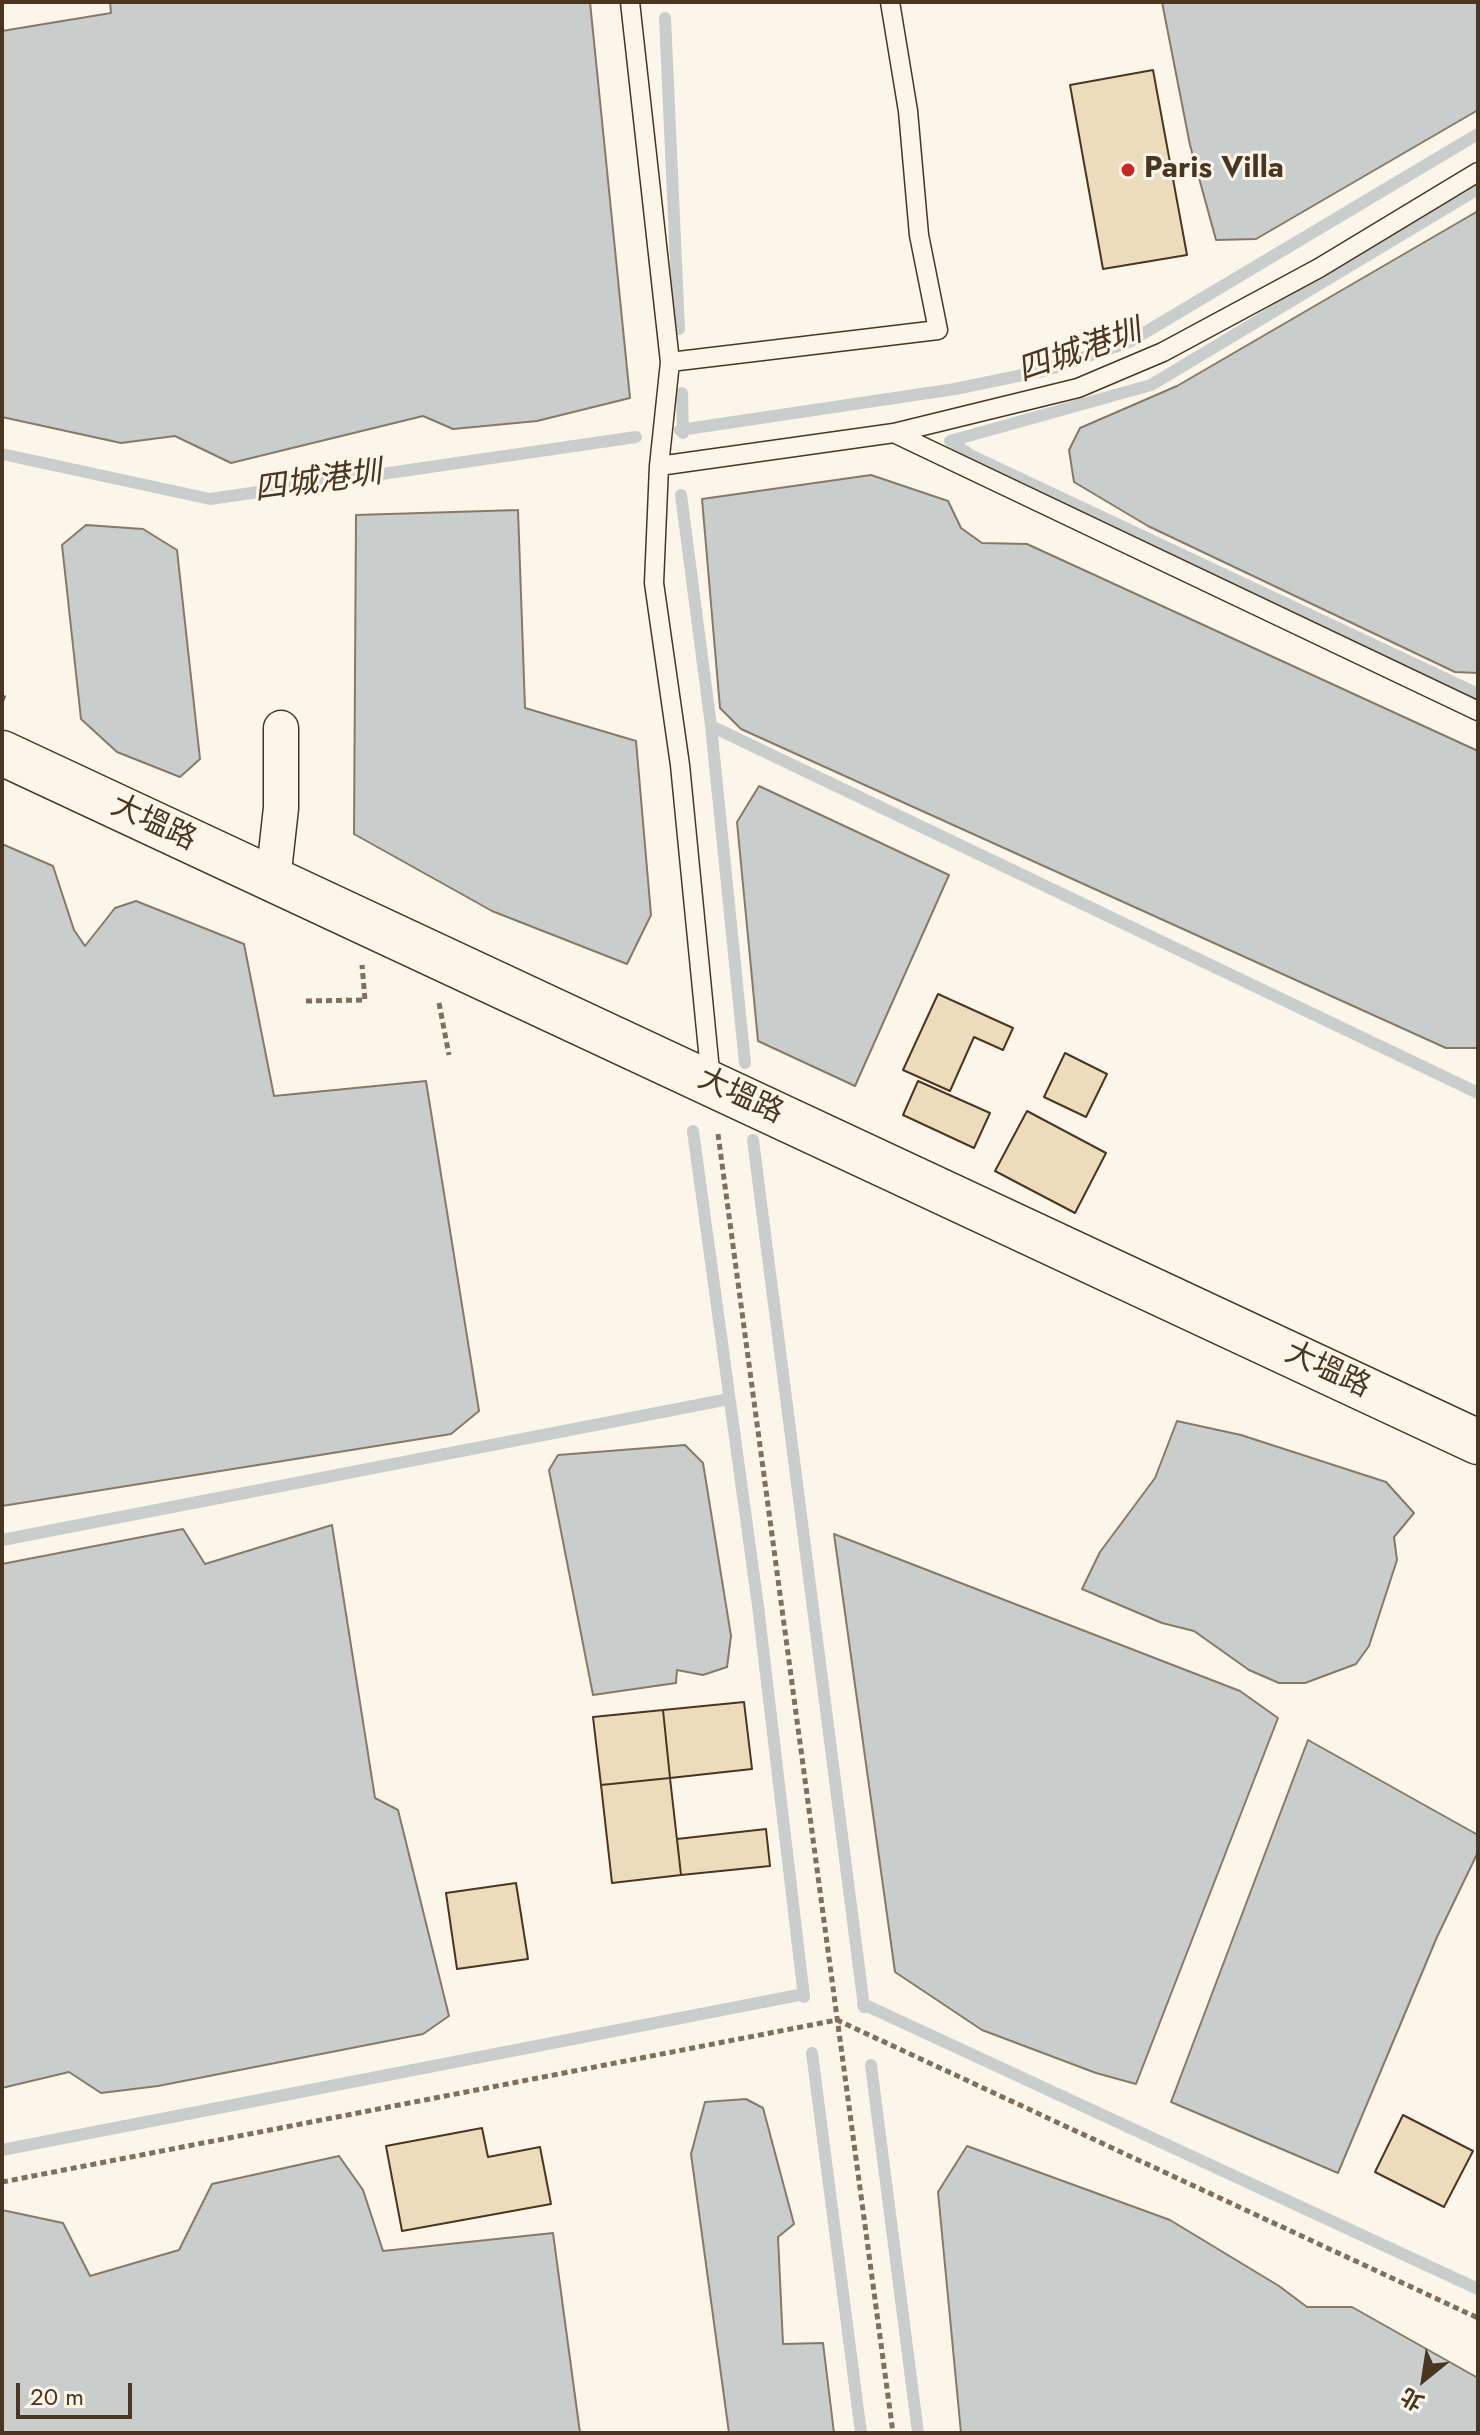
<!DOCTYPE html>
<meta charset="utf-8">
<style>
body{margin:0}
#map{position:relative;width:1480px;height:2435px;overflow:hidden;background:#fbf6e9;font-family:Jost,"Noto Sans TC",sans-serif}
canvas{display:block}
.frame{position:absolute;inset:0;border:4px solid #4a3520;pointer-events:none}
.north{position:absolute;left:1384px;top:2339px;width:80px;height:80px;-webkit-text-stroke:6px #fbf6e9;paint-order:stroke;rotate:210deg;font-size:22px;font-weight:700;line-height:32px;text-align:center;color:#4a3520}
.north::after{content:'';display:block;margin:auto;width:28px;height:36px;background:#4a3520;clip-path:polygon(50% 0,100% 100%,50% 72%,0 100%)}
.scale{position:absolute;left:16px;top:2383px;width:116px;height:36px;box-sizing:border-box;border:4px solid #4a3520;border-top:0;padding-left:10px;font-size:24px;line-height:28px;white-space:nowrap;color:#4a3520;-webkit-text-stroke:6px #fbf6e9;paint-order:stroke}
</style>
<div id="map">
<canvas width="1480" height="2435"></canvas>
<div class="frame"></div>
<div class="north">北</div>
<div class="scale">20 m</div>
</div>
<script>
const c = document.querySelector('canvas').getContext('2d');
c.lineJoin = 'round';
function fillPath(path, color) {
  c.fillStyle = color;
  c.fill(path, 'evenodd');
}
function toPath(rows) {
  const path = new Path2D();
  for (const r of rows) {
    path.moveTo(r[0], r[1]);
    for (let i = 2; i < r.length; i += 2) path.lineTo(r[i], r[i + 1]);
  }
  return path;
}
function strokePath(path, color, width, dash) {
  c.strokeStyle = color;
  c.lineWidth = width;
  c.lineCap = dash ? 'butt' : 'round';
  c.setLineDash(dash || []);
  c.stroke(path);
}
function label(font, color, halo, rows, align = 'center') {
  c.font = font + ' Jost,"Noto Sans TC",sans-serif';
  c.lineWidth = 6;
  c.setLineDash([]);
  c.textBaseline = 'middle';
  c.strokeStyle = halo;
  c.fillStyle = color;
  for (const [text, x, y, turn = 0] of rows) {
    c.save();
    c.translate(x, y);
    c.rotate((+turn || 0) * Math.PI / 180);
    c.textAlign = isNaN(turn) ? turn : align;
    if (halo) c.strokeText(text, 0, 0);
    c.fillText(text, 0, 0);
    c.restore();
  }
}
const water = toPath([
 [110,2,590,2,630,398,537,421,453,429,423,416,231,463,175,436,121,443,2,417,2,31,111,13,110,2],
 [1162,2,1478,2,1478,110,1256,239,1216,240,1190,145,1162,2],
 [1478,211,1478,673,1455,672,1148,526,1074,482,1069,450,1080,428,1177,386,1478,211],
 [871,475,948,501,961,528,982,543,1027,544,1478,751,1478,1048,1446,1048,741,729,720,708,702,499,871,475],
 [518,510,525,708,636,741,651,915,627,964,492,911,354,834,356,515,518,510],
 [86,525,143,529,177,550,200,759,180,777,117,752,81,719,62,545,86,525],
 [759,786,949,875,855,1086,758,1041,737,822,759,786],
 [2,844,53,866,74,930,85,946,115,908,136,901,244,944,274,1096,426,1081,479,1411,451,1434,2,1506,2,844],
 [1177,1421,1241,1435,1386,1482,1414,1513,1394,1537,1397,1560,1369,1646,1356,1664,1305,1683,1279,1683,1249,1670,1194,1631,1162,1623,1082,1589,1100,1552,1155,1478,1177,1421],
 [685,1445,703,1463,731,1636,727,1667,703,1675,677,1670,676,1683,593,1695,549,1470,558,1455,685,1445],
 [332,1525,375,1798,398,1810,449,2016,423,2034,158,2086,101,2093,69,2072,2,2088,2,1564,183,1529,205,1564,332,1525],
 [834,1534,1240,1691,1278,1718,1136,2084,1096,2073,982,2030,895,1972,834,1534],
 [1308,1740,1478,1835,1478,1852,1437,1937,1338,2173,1171,2102,1308,1740],
 [746,2099,763,2108,794,2224,778,2237,783,2344,823,2343,834,2433,729,2433,691,2154,705,2102,746,2099],
 [967,2146,1170,2220,1279,2286,1307,2307,1352,2307,1478,2378,1478,2433,961,2433,938,2192,967,2146],
 [339,2156,363,2190,383,2251,553,2233,580,2433,2,2433,2,2210,63,2223,90,2276,179,2250,212,2184,339,2156]
]);
fillPath(water, '#c9cecd');
strokePath(water, '#887966', 2);
strokePath(toPath([
 [665,18,679,329],
 [1478,189,1151,385,950,441,970,455,1478,694],
 [682,393,683,433],
 [680,430,955,389,1047,370,1129,342,1478,134],
 [2,454,210,499,636,437],
 [681,495,711,726,745,1063],
 [711,726,1478,1093],
 [693,1131,758,1606,804,1997],
 [753,1140,864,2007],
 [2,1540,729,1399],
 [863,2004,1478,2289],
 [812,2053,861,2433],
 [871,2065,918,2433],
 [2,2150,804,1994]
]), '#c9cecd', 12);
const building = toPath([
 [1153,70,1187,255,1103,269,1070,85,1153,70],
 [938,994,1013,1028,1003,1050,974,1037,950,1091,903,1070,938,994],
 [1065,1053,1107,1074,1086,1117,1044,1097,1065,1053],
 [918,1081,990,1113,974,1148,903,1115,918,1081],
 [1027,1111,1106,1153,1075,1213,995,1171,1027,1111],
 [744,1702,752,1769,670,1778,663,1710,744,1702],
 [663,1710,670,1778,601,1785,593,1717,663,1710],
 [670,1778,681,1875,612,1883,601,1785,670,1778],
 [766,1829,770,1866,681,1875,677,1839,766,1829],
 [516,1883,528,1959,457,1969,446,1893,516,1883],
 [1403,2115,1473,2151,1444,2207,1375,2172,1403,2115],
 [482,2128,488,2157,540,2147,551,2204,402,2231,386,2146,482,2128]
]);
fillPath(building, '#ecdcbc');
strokePath(building, '#4a3520', 2);
const lane = toPath([
 [630,2,670,362,659,466],
 [670,362,938,330,919,235,908,111,890,2],
 [894,433,1478,711],
 [711,1081,680,765,654,583,659,466,894,433,1078,388,1163,352,1319,268,1478,172]
]);
const street = toPath([
 [273,880,281,808,281,728]
]);
const secondary = toPath([
 [2,753,1478,1442]
]);
strokePath(lane, '#4a3520', 21);
strokePath(street, '#4a3520', 37);
strokePath(secondary, '#4a3520', 47);
strokePath(toPath([
 [2,700,4,695],
 [306,1001,365,1000,362,965],
 [439,1003,449,1055],
 [718,1134,893,2433],
 [2,2182,837,2020,1478,2318]
]), '#7f6f5c', 5, [6, 4]);
strokePath(lane, '#fbf6e9', 18);
strokePath(street, '#fbf6e9', 34);
strokePath(secondary, '#fbf6e9', 44);
for (const [x, y, r, color] of [
 [1128,170,8,"#c62828"]
]) {
  const dot = new Path2D();
  dot.arc(x, y, r, 0, 2 * Math.PI);
  c.fillStyle = color;
  c.fill(dot);
  strokePath(dot, '#fbf6e9', 3);
}
label('bold 30px', '#4a3520', '#fbf6e9', [
 ["Paris Villa",1144,170]
], 'left');
label('30px', '#4a3520', '#fbf6e9', [
 ["大塭路",153,824,25],
 ["大塭路",740,1097,25],
 ["大塭路",1327,1371,25]
]);
label('italic 32px', '#4a3520', '#fbf6e9', [
 ["四城港圳",1080,353,-19],
 ["四城港圳",318,483,-8]
]);
</script>
